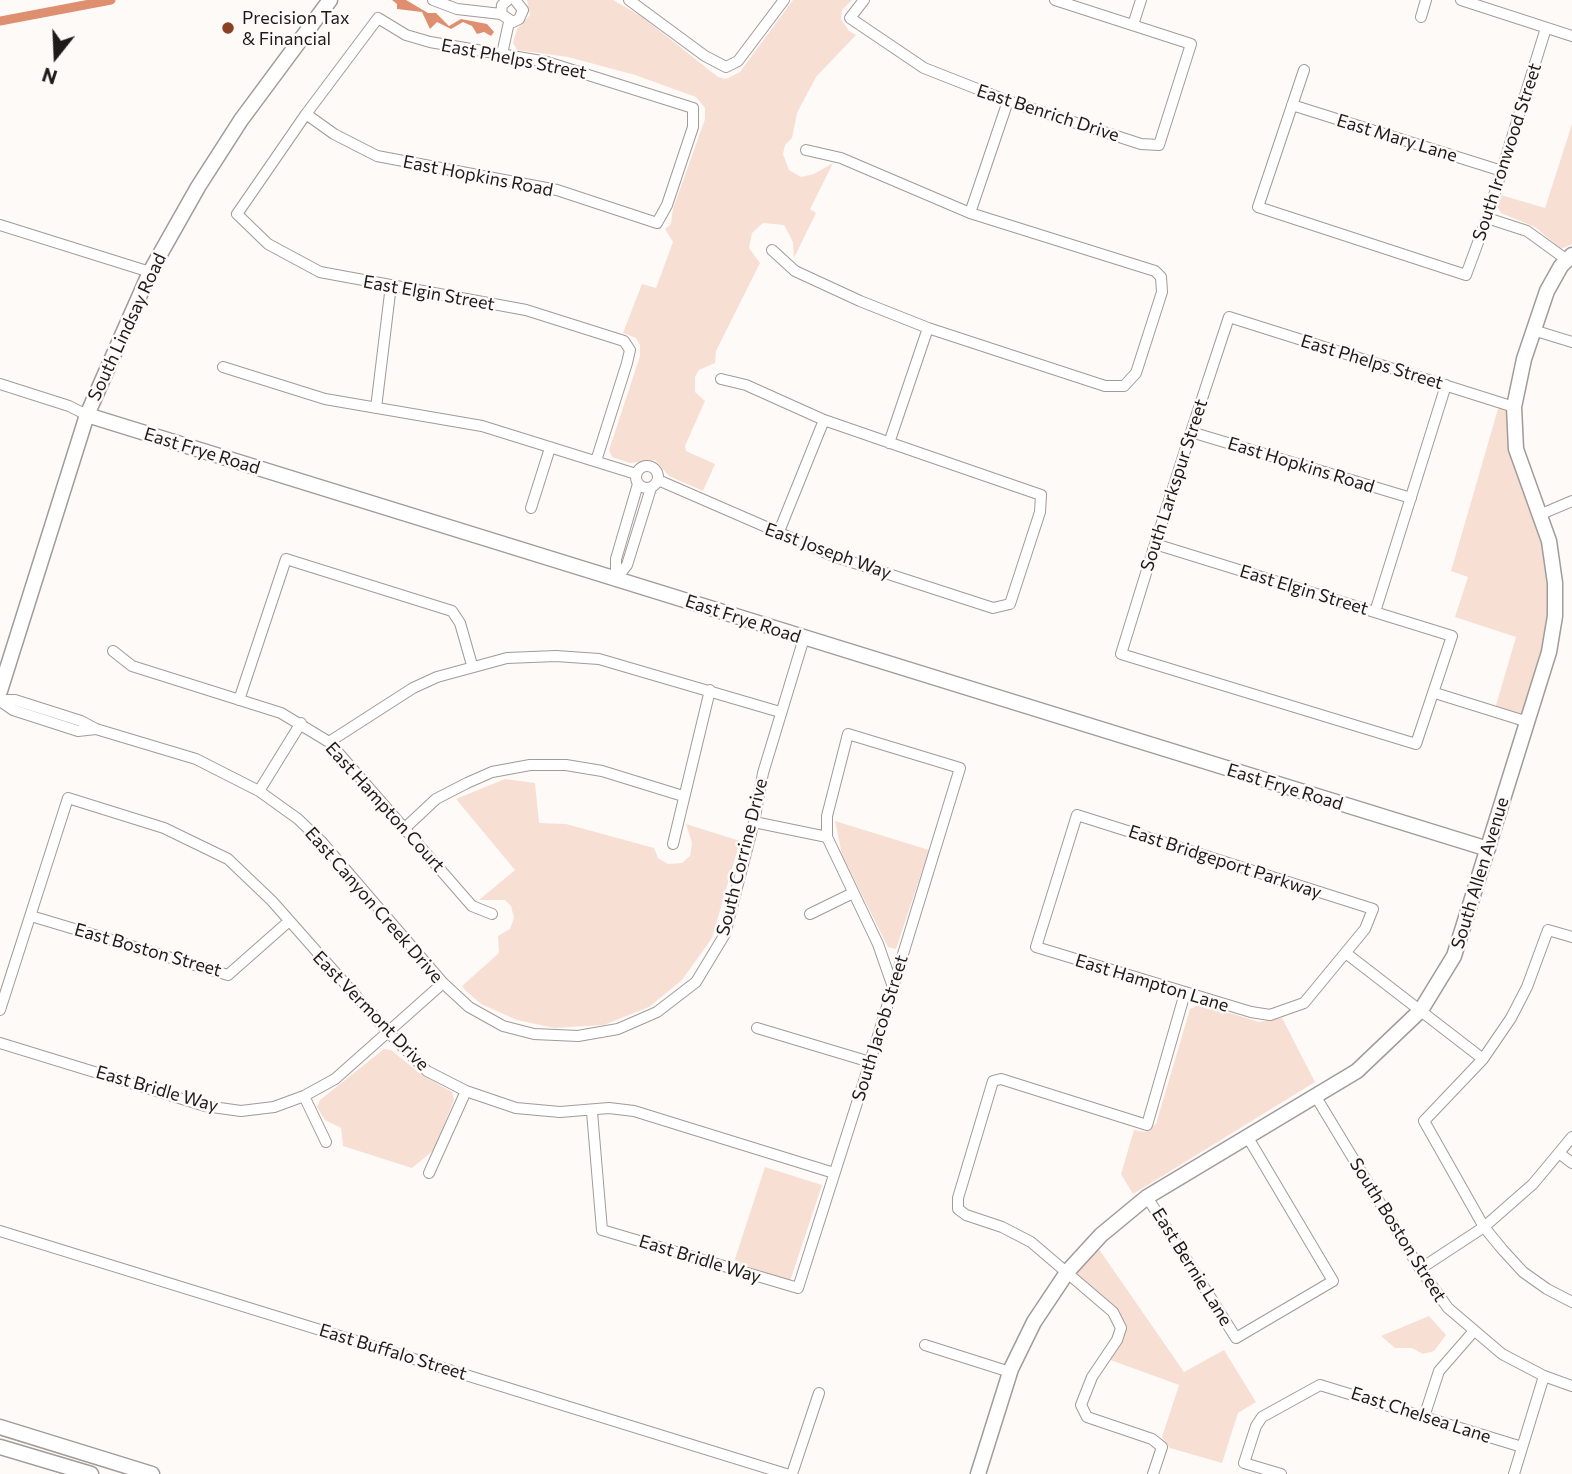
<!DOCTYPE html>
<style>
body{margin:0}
#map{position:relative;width:1572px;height:1474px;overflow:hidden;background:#fefaf8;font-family:Commissioner,sans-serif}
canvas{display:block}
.north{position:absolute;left:21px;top:21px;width:70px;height:70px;-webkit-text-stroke:5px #fefaf8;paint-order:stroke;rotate:198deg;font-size:19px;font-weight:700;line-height:28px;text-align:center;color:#1d1b1a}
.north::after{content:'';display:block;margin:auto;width:24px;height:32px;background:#1d1b1a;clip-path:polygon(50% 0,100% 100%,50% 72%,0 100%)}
</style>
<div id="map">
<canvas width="1572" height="1474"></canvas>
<div class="north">N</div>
</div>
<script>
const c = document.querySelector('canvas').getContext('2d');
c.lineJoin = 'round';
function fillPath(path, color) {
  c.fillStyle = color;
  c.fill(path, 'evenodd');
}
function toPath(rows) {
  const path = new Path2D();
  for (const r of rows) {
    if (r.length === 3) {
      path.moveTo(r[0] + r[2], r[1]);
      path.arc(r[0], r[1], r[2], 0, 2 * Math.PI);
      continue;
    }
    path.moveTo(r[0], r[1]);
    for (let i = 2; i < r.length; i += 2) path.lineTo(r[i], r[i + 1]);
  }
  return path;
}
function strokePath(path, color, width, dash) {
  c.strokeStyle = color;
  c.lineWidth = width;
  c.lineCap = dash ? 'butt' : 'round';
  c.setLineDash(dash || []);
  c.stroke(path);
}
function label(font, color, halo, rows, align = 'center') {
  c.font = font + ' Commissioner,sans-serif';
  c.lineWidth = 5;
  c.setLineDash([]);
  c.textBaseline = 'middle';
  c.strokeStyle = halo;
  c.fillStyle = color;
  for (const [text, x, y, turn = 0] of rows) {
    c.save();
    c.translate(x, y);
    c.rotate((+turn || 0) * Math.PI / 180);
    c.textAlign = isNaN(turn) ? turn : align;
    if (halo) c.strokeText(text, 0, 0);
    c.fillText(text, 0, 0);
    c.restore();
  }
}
fillPath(toPath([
 [527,0,613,0,641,16,718,77,726,79,740,72,793,0,852,0,842,10,841,19,849,31,856,35,816,77,797,113,792,138,785,145,783,154,789,170,801,177,814,174,833,163,810,209,816,213,794,258,793,242,784,225,763,223,752,233,749,248,760,263,716,351,715,363,699,370,695,377,695,392,705,401,685,446,686,451,715,464,703,491,669,476,655,460,630,463,612,457,609,450,640,356,640,345,636,338,623,333,642,284,656,288,673,242,665,229,671,224,673,209,705,119,705,108,696,97,635,75,568,57,517,50,513,43,517,29,530,15],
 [1572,124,1572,244,1561,249,1535,227,1501,213,1497,206,1501,195,1545,208],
 [1500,402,1514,407,1515,426,1549,541,1555,616,1528,722,1494,712,1516,637,1455,617,1468,577,1451,571],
 [505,779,535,783,539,823,566,824,654,848,658,858,668,864,682,863,690,856,692,843,686,824,740,841,712,938,682,980,649,1007,604,1025,554,1028,517,1020,481,1004,465,990,462,986,499,953,498,936,510,929,514,918,511,906,505,900,479,900,515,870,456,799],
 [835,821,929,850,896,949,888,947,842,855],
 [1201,1004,1259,1022,1282,1018,1315,1082,1133,1194,1121,1174,1134,1130,1145,1132,1156,1124,1190,1009],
 [384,1049,391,1050,422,1075,452,1092,454,1100,434,1150,412,1168,343,1146,341,1128,325,1120,317,1107,320,1100],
 [765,1167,822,1185,790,1281,734,1262],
 [1094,1242,1184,1372,1224,1350,1256,1402,1238,1413,1222,1463,1170,1448,1162,1437,1179,1385,1105,1358,1121,1328,1068,1271],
 [1429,1316,1446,1335,1434,1351,1423,1354,1412,1348,1395,1348,1381,1336]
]), '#f8dfd4');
fillPath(toPath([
 [392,0,406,0,428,13,436,13,449,26,461,19,487,24,494,32,491,36,484,32,477,34,472,26,463,22,451,29,437,22,430,29,422,12,397,9,397,4]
]), '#dd8f6f');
strokePath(toPath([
 [0,21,111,0]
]), '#dd8f6f', 9);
const street = toPath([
 [433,0,457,9,501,14],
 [508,0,502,5,501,14,513,22,519,19,523,10,515,0],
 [629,0,705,56,726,67,738,61,784,0],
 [864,0,850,18,924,68,1008,101,1141,144,1159,145,1191,44,1055,0],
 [1461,0,1572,36],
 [1421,17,1426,0],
 [1133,25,1141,0],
 [502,54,509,22],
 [1304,70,1258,207,1466,275,1487,218,1546,28],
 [1292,105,1502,171],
 [306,114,334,134,377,156,557,190,657,223,667,205,693,127,693,108,547,62,430,42,406,35,378,18,306,114,237,214,268,244,320,272,526,310,624,341,630,350,627,363,596,461],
 [970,213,1008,101],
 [1487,218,1527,231,1567,260],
 [0,225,150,272],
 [772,250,795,271,860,301,928,328,1105,386,1124,386,1136,373,1162,292,1161,277,1155,271,970,213,841,158,806,150],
 [1533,330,1572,342],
 [223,367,325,399,482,426,636,474],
 [0,384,69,406,87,415],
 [376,408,391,285],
 [1191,432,1411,498],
 [889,443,928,328],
 [647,477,11],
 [658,480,833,556,993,608,1010,604,1040,512,1041,495,824,420,746,385,721,379],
 [531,508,550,448],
 [1539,515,1572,501],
 [778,534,824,420],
 [1155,544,1452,636,1416,744,1121,654,1155,544,1191,432,1229,317,1514,407],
 [616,579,616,559,638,484],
 [616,579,627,565,651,488],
 [1375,612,1446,385],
 [113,651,132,666,281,713,329,742,472,906,492,914],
 [1435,693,1528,722],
 [0,700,15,700,81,721,96,729,196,759,259,791,298,819,321,841,443,983,469,1007,503,1026,534,1034,578,1036,618,1029,657,1012,696,982,725,934,754,822,763,773,804,638],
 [239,700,286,559,452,611,460,623,472,665],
 [0,701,13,710,78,731,96,729],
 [329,742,413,688,437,677,507,658,556,656,599,659,780,712],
 [259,791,301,723],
 [1077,815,1373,909,1365,929,1304,1003,1270,1015,1251,1012,1036,947,1077,815],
 [754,822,827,837],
 [405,828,436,799,467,783,492,772,530,765,566,765,602,771,683,796],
 [673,844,710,690],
 [810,914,853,893],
 [31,916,228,975,288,922],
 [1572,937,1548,930,1527,987,1511,1018,1483,1059,1424,1121,1484,1227,1502,1249,1523,1272,1547,1289,1572,1302],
 [1347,954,1483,1059],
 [0,1010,68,798,164,828,228,859,272,901,387,1031,427,1071,466,1091,516,1108,560,1112,609,1108,634,1111,834,1173],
 [757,1028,870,1062],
 [0,1043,205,1106,241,1111,274,1107,304,1096,335,1079,443,983],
 [304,1096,326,1142],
 [1316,1097,1420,1269,1448,1308,1502,1354,1544,1376,1572,1386],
 [592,1112,602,1230,798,1288,870,1062,960,768,848,734,827,816,827,837,878,944,893,987],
 [1559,1153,1572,1163],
 [429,1173,466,1091],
 [1147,1197,1236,1338,1333,1281,1247,1136],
 [0,1231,786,1474],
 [1420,1269,1484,1227,1533,1184,1572,1137],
 [925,1345,1010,1372],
 [1424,1417,1439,1371,1473,1332],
 [792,1474,819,1393],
 [1153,1474,1162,1447,1152,1439,1087,1417,1081,1405,1092,1377,1117,1340,1121,1328,1113,1312,1031,1242,1002,1227,966,1215,958,1209,958,1198,993,1081,1001,1079,1147,1125,1185,993],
 [1281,1474,1244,1463,1256,1426,1262,1417,1320,1385,1522,1447],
 [1514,1474,1544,1376]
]);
const secondary = toPath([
 [87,415,1488,849],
 [0,691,87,415,150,272,198,187,241,120,330,0],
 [0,1427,152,1474],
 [0,1447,91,1474],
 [978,1474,1011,1369,1034,1322,1068,1271,1101,1235,1147,1197,1357,1071,1421,1010,1454,956,1549,652,1555,616,1555,583,1549,541,1516,449,1514,407,1524,359,1547,291,1561,266,1572,255]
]);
strokePath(street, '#a19b99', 12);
strokePath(secondary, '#a19b99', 17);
strokePath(street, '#fff', 10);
strokePath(secondary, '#fff', 14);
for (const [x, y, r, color] of [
 [228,28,7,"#894121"]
]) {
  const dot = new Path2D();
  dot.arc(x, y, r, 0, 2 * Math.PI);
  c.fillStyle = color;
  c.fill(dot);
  strokePath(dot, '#fefaf8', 2.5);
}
label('18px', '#1d1b1a', '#fefaf8', [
 ["Precision Tax",242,18],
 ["& Financial",242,39]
], 'left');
label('18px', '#1d1b1a', '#fefaf8', [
 ["East Phelps Street",514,59,11],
 ["East Benrich Drive",1048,113,18],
 ["East Mary Lane",1397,138,17],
 ["South Ironwood Street",1507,152,-72],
 ["East Hopkins Road",478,176,11],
 ["East Elgin Street",429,293,10],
 ["South Lindsay Road",127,327,-65],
 ["East Phelps Street",1372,362,17],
 ["East Frye Road",202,451,17],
 ["East Hopkins Road",1301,465,17],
 ["South Larkspur Street",1174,485,-72],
 ["East Joseph Way",828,551,20],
 ["East Elgin Street",1304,590,17],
 ["East Frye Road",743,619,18],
 ["East Frye Road",1285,787,17],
 ["East Hampton Court",385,807,48],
 ["South Corrine Drive",742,857,-76],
 ["East Bridgeport Parkway",1225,862,18],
 ["South Allen Avenue",1480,873,-73],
 ["East Canyon Creek Drive",374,905,49],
 ["East Boston Street",148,950,16],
 ["East Hampton Lane",1152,983,17],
 ["East Vermont Drive",371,1011,46],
 ["South Jacob Street",880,1028,-73],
 ["East Bridle Way",157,1089,16],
 ["South Boston Street",1398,1230,58],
 ["East Bridle Way",700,1259,17],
 ["East Bernie Lane",1192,1267,58],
 ["East Buffalo Street",393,1352,17],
 ["East Chelsea Lane",1421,1415,18]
]);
</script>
